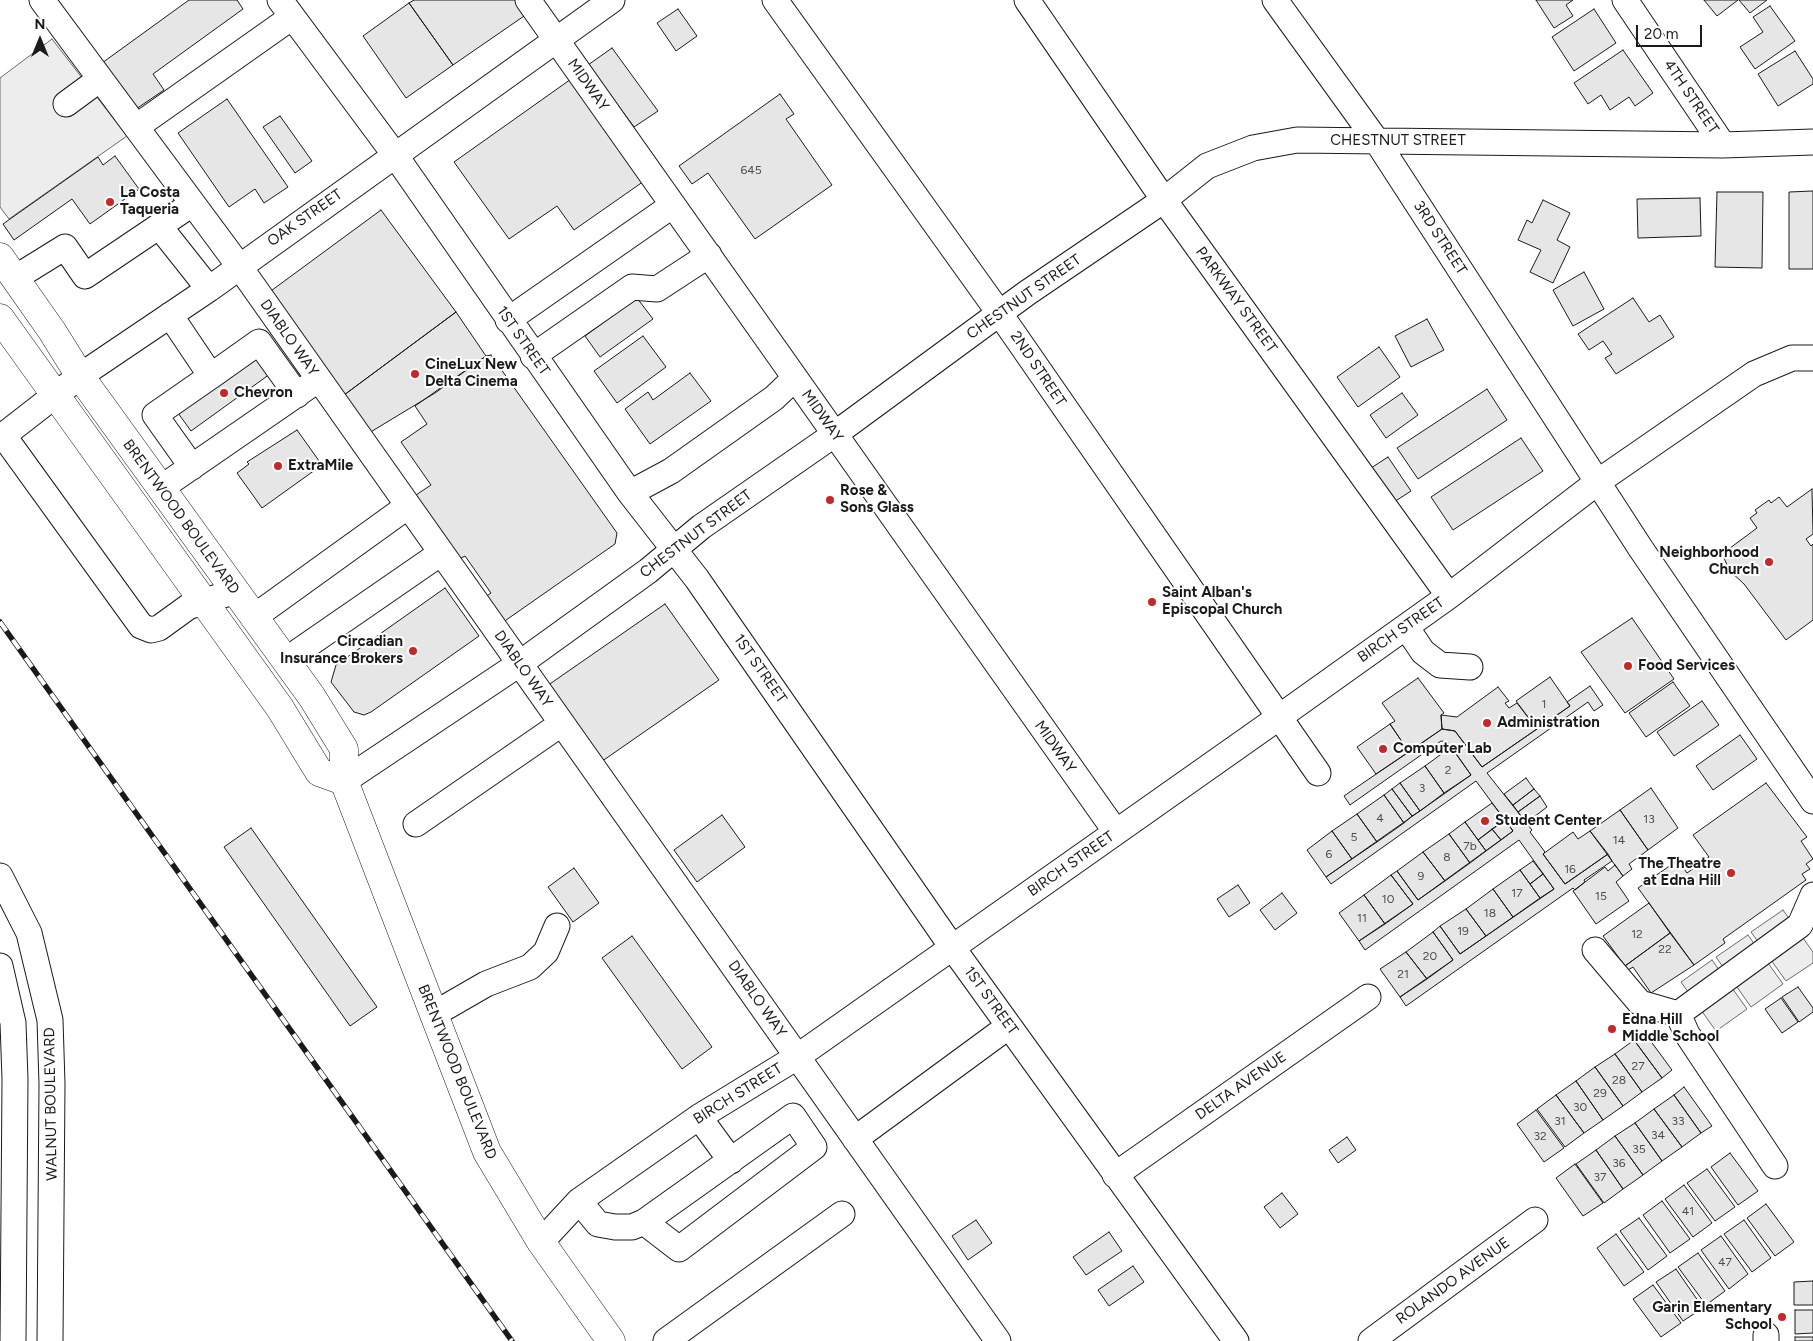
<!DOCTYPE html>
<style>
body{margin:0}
#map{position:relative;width:1813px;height:1341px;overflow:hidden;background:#fff;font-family:Figtree,sans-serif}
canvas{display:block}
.north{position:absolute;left:15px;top:15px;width:50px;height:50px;-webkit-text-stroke:4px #fff;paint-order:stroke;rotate:0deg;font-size:14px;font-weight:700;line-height:20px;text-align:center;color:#1a1a1a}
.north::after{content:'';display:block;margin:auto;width:18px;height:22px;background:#1a1a1a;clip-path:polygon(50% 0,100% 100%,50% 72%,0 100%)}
.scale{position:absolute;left:1636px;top:25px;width:66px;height:22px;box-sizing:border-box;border:2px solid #1a1a1a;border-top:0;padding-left:6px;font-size:15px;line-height:18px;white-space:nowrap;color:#1a1a1a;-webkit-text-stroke:4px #fff;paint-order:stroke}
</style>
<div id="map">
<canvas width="1813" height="1341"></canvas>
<div class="north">N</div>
<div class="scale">20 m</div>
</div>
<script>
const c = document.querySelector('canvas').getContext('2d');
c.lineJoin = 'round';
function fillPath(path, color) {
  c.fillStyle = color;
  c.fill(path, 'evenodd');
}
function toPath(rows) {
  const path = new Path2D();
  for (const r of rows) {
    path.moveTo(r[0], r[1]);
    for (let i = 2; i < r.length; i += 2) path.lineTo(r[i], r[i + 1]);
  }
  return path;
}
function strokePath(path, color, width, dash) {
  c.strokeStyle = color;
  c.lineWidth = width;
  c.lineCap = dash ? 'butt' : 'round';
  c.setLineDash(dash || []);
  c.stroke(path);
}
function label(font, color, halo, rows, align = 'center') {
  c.font = font + ' Figtree,sans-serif';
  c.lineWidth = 4;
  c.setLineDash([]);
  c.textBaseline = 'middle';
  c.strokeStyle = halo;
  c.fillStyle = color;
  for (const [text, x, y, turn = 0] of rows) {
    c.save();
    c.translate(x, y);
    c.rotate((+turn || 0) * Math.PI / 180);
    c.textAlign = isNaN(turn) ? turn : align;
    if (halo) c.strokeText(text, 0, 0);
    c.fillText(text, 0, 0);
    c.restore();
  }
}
const built = toPath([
 [52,39,127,136,9,219,0,207,0,78,52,39],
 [1783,910,1813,952,1813,963,1786,981,1751,932,1783,910],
 [1748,935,1783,984,1751,1007,1716,957,1748,935],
 [1712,960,1747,1009,1716,1031,1681,982,1712,960]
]);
fillPath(built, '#ededed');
strokePath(built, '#6a6a6a', 1);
const building = toPath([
 [189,0,237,0,243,9,153,74,164,90,136,109,102,63,189,0],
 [414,0,517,0,527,14,453,65,409,3,414,0],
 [1536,0,1573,0,1566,5,1573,16,1554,28,1536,0],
 [1704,0,1738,0,1717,16,1704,0],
 [1739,0,1767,0,1750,13,1739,0],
 [409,3,453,65,406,98,363,36,409,3],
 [1770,6,1795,41,1755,69,1740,47,1763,32,1753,17,1770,6],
 [678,9,697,36,676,51,657,23,678,9],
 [1594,9,1616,43,1574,71,1552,37,1594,9],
 [612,48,658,111,634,127,588,65,612,48],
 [1623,50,1653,93,1635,106,1629,97,1610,110,1601,95,1588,104,1574,83,1623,50],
 [1795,51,1813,79,1813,84,1778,106,1758,74,1795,51],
 [574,77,647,179,574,230,557,206,509,239,454,162,574,77],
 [780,94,794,114,786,119,832,185,755,239,708,173,692,184,679,166,780,94],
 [227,99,288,187,264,203,255,189,229,207,178,133,227,99],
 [280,116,312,161,295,173,263,127,280,116],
 [115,156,139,189,90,224,72,199,14,240,3,224,98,157,103,165,115,156],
 [1813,191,1813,269,1789,269,1789,192,1813,191],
 [1717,192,1763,192,1762,268,1715,267,1717,192],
 [1700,198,1701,236,1638,238,1637,199,1700,198],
 [1543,200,1570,213,1557,240,1570,247,1553,283,1530,272,1541,250,1518,240,1527,220,1532,223,1543,200],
 [381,210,456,312,340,398,264,296,381,210],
 [1584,272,1604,309,1573,326,1553,290,1584,272],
 [637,298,653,319,600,357,585,336,637,298],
 [1633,298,1649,322,1660,315,1674,337,1616,374,1605,358,1612,354,1603,341,1589,350,1578,334,1633,298],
 [456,312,486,356,435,393,364,436,340,398,456,312],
 [1427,319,1444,350,1411,367,1395,336,1427,319],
 [643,336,666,367,617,403,594,371,643,336],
 [1379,347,1400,377,1358,407,1337,377,1379,347],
 [491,355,617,533,615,544,499,625,481,600,491,593,465,556,454,562,410,499,431,485,401,442,427,424,415,406,486,356,491,355],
 [257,357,270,374,191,431,178,413,257,357],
 [690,373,711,401,650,444,625,409,648,392,653,400,690,373],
 [1487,389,1507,420,1418,479,1397,448,1487,389],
 [1402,393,1418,415,1386,438,1370,415,1402,393],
 [297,430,322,465,262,508,237,473,249,464,247,462,297,430],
 [1521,438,1543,471,1453,530,1431,497,1521,438],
 [1388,457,1411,491,1394,502,1371,468,1388,457],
 [1812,489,1813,534,1806,539,1811,546,1813,544,1813,620,1786,640,1744,584,1730,571,1722,554,1757,528,1750,518,1757,513,1755,510,1769,500,1771,503,1779,497,1787,507,1812,489],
 [445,588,479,636,371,712,364,715,354,712,331,682,336,665,445,588],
 [665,604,719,680,598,764,544,688,665,604],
 [1632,618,1674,679,1625,713,1581,652,1632,618],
 [1550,677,1570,706,1537,729,1516,701,1550,677],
 [1418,678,1444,713,1441,715,1442,729,1409,752,1390,724,1395,721,1382,703,1418,678],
 [1673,682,1690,706,1646,737,1629,713,1673,682],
 [1590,686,1603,705,1594,711,1588,702,1487,773,1532,830,1530,832,1545,852,1543,854,1565,884,1608,854,1612,861,1584,880,1585,882,1575,890,1573,888,1406,1006,1400,997,1453,960,1433,932,1440,926,1460,954,1554,889,1519,840,1365,950,1359,941,1413,904,1391,875,1397,871,1418,900,1513,831,1476,781,1331,884,1326,877,1471,775,1448,742,1441,741,1350,805,1344,796,1442,729,1455,731,1482,767,1570,706,1567,702,1590,686],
 [1498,687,1509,701,1505,703,1509,708,1517,703,1537,729,1482,767,1455,731,1442,729,1441,715,1457,717,1498,687],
 [1702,701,1719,725,1674,756,1657,732,1702,701],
 [1390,724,1409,752,1376,774,1357,747,1390,724],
 [1740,735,1757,759,1713,790,1696,766,1740,735],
 [1451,747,1471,775,1444,793,1425,766,1451,747],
 [1425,766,1444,793,1420,811,1400,783,1425,766],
 [1526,778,1534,789,1513,805,1504,794,1526,778],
 [1400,783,1420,811,1412,816,1392,789,1400,783],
 [1766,783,1807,837,1801,841,1813,859,1806,864,1810,869,1802,874,1806,880,1723,939,1725,943,1694,965,1638,888,1678,860,1687,873,1709,857,1693,835,1766,783],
 [1651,788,1678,828,1648,850,1620,810,1651,788],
 [1392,789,1412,816,1404,823,1384,795,1392,789],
 [1534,789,1540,796,1518,812,1513,805,1534,789],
 [1384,795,1404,823,1377,842,1357,814,1384,795],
 [1540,796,1547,807,1526,823,1518,812,1540,796],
 [1492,803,1505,820,1478,840,1465,822,1492,803],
 [1620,810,1648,850,1629,864,1632,869,1623,876,1590,831,1620,810],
 [1357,814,1377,842,1352,859,1332,831,1357,814],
 [722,815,745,847,697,882,674,850,722,815],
 [1505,820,1513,831,1501,840,1492,829,1505,820],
 [1465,822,1486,851,1470,863,1449,834,1465,822],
 [251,828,377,1007,350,1026,224,847,251,828],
 [1492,829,1501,840,1486,851,1478,840,1492,829],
 [1332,831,1352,859,1326,877,1307,850,1332,831],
 [1590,831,1608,854,1565,884,1543,854,1573,832,1578,839,1590,831],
 [1449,834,1470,863,1445,881,1423,852,1449,834],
 [1423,852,1445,881,1418,900,1397,871,1423,852],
 [1533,861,1543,874,1530,884,1520,870,1533,861],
 [1615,865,1623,876,1616,882,1629,901,1596,924,1573,891,1605,867,1608,871,1615,865],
 [574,868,599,903,573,922,548,887,574,868],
 [1520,870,1540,898,1513,917,1493,889,1520,870],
 [1543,874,1554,889,1540,898,1530,884,1543,874],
 [1391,875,1413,904,1385,924,1364,895,1391,875],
 [1238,885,1250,903,1229,917,1217,899,1238,885],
 [1493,889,1513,917,1486,936,1466,909,1493,889],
 [1282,893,1297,913,1275,930,1260,910,1282,893],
 [1364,895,1385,924,1359,941,1339,913,1364,895],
 [1649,903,1670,933,1625,966,1603,936,1649,903],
 [1466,909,1486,936,1460,954,1440,926,1466,909],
 [1433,932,1453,960,1427,979,1406,952,1433,932],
 [1670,933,1694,965,1651,993,1633,967,1628,970,1625,966,1670,933],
 [632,936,712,1047,682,1069,602,958,632,936],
 [1406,952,1427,979,1400,997,1380,969,1406,952],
 [1798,987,1813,1008,1813,1012,1799,1022,1782,997,1798,987],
 [1781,998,1798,1022,1782,1033,1765,1009,1781,998],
 [1644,1032,1672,1070,1662,1078,1634,1040,1644,1032],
 [1634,1040,1662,1078,1642,1092,1615,1054,1634,1040],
 [1615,1054,1642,1092,1623,1106,1595,1067,1615,1054],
 [1595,1067,1623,1106,1603,1120,1576,1081,1595,1067],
 [1576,1081,1603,1120,1584,1133,1556,1095,1576,1081],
 [1684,1087,1712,1126,1701,1133,1674,1095,1684,1087],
 [1556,1095,1584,1133,1565,1147,1537,1109,1556,1095],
 [1674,1095,1701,1133,1682,1147,1654,1109,1674,1095],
 [1654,1109,1682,1147,1662,1161,1635,1123,1654,1109],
 [1536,1110,1564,1148,1544,1162,1517,1124,1536,1110],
 [1635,1123,1662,1161,1643,1175,1615,1136,1635,1123],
 [1615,1136,1643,1175,1623,1189,1596,1150,1615,1136],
 [1347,1137,1356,1150,1338,1163,1329,1150,1347,1137],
 [1596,1150,1623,1189,1604,1203,1576,1164,1596,1150],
 [1730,1153,1758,1191,1738,1205,1711,1167,1730,1153],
 [1575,1164,1603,1203,1583,1216,1556,1178,1575,1164],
 [1707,1169,1735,1207,1715,1221,1687,1183,1707,1169],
 [1684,1185,1712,1223,1693,1237,1665,1199,1684,1185],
 [1282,1193,1298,1214,1280,1228,1264,1207,1282,1193],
 [1662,1201,1690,1239,1670,1253,1643,1215,1662,1201],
 [1766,1204,1794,1242,1775,1256,1747,1218,1766,1204],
 [1639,1218,1667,1256,1648,1270,1620,1231,1639,1218],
 [976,1220,992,1243,968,1260,952,1236,976,1220],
 [1744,1220,1771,1258,1752,1272,1724,1234,1744,1220],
 [1109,1232,1122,1251,1086,1275,1073,1257,1109,1232],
 [1616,1234,1644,1272,1624,1286,1597,1248,1616,1234],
 [1721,1236,1748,1274,1729,1289,1701,1250,1721,1236],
 [1698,1253,1725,1291,1706,1305,1678,1267,1698,1253],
 [1133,1266,1144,1282,1109,1306,1098,1290,1133,1266],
 [1676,1269,1703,1308,1683,1321,1656,1282,1676,1269],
 [1813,1281,1813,1305,1794,1305,1794,1282,1813,1281],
 [1653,1285,1681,1323,1661,1337,1633,1299,1653,1285],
 [1795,1310,1813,1310,1813,1333,1795,1334,1795,1310],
 [1795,1337,1813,1337,1813,1341,1795,1341,1795,1337]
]);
fillPath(building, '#e6e6e6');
strokePath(building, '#1a1a1a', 1);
const minor = toPath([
 [42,0,239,266,998,1341],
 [280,0,395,155,630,493,697,579,952,947,1236,1341],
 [528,0,1116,832],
 [775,0,1000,314,1318,773],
 [1027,0,1164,200,1449,596],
 [1275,0,1376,140,1641,549,1813,801],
 [1625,0,1723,145],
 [66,104,100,79],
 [136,127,292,17],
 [159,226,209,289],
 [15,278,65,247,85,276,192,204],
 [170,315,211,376,259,342,297,395],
 [508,320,673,205],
 [533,356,632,287,657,289,709,255],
 [3,435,141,626,151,630,159,628,188,607,235,591],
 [0,438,80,376,209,289,612,0],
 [192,467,155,415,211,376],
 [161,488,309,386],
 [630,493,671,471,774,398,795,378],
 [254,617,408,506],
 [1406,627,1423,652,1440,665,1470,667],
 [286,660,441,553],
 [344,781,519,664,648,571,701,527,835,434,1027,293,1164,200,1207,166,1253,148,1297,140,1723,145,1813,142],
 [416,824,561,724],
 [0,876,29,933,50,1020,52,1084,50,1341],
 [1595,950,1640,1003,1678,1014,1800,925,1813,895],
 [0,966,13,1023,15,1079,13,1341],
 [434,1014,486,984,530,967,546,952,557,926],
 [1678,1014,1687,1034,1775,1166],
 [699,1117,731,1161],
 [855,1139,1009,1026],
 [1115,1175,1368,997],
 [579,1201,598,1224,615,1227,632,1227,644,1222,793,1116,814,1147,679,1249,644,1222],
 [541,1242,579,1201,699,1117,797,1057,1278,718,1449,596,1599,481,1754,374,1792,358,1813,358],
 [666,1341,842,1214],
 [1371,1341,1535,1220],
 [1766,1341,1766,1335]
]);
const major = toPath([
 [0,257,52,331,80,376,312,697,344,749,344,781,487,1152,541,1242,611,1341],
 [0,318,280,708,319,772,344,781]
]);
strokePath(minor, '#1a1a1a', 27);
strokePath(major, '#1a1a1a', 29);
strokePath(minor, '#fff', 25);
strokePath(major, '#fff', 28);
const rail = toPath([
 [0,622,512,1341]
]);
strokePath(rail, '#1a1a1a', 5.5);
strokePath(rail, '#fff', 4, [11]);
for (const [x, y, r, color] of [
 [110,202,5,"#c62828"],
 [415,374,5,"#c62828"],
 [224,393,5,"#c62828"],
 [278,466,5,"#c62828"],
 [830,500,5,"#c62828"],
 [1769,562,5,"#c62828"],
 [1152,602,5,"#c62828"],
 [413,651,5,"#c62828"],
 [1628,666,5,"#c62828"],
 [1487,723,5,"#c62828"],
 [1383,749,5,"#c62828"],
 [1485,821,5,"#c62828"],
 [1731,873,5,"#c62828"],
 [1612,1029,5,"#c62828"],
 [1782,1317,5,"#c62828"]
]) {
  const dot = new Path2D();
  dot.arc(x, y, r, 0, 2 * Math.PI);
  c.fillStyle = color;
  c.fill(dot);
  strokePath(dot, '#fff', 2);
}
label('12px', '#4d4d4d', null, [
 ["645",751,170],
 ["1",1544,704],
 ["2",1448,770],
 ["3",1422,788],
 ["4",1380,818],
 ["13",1649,819],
 ["5",1354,837],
 ["14",1619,840],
 ["7b",1470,846],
 ["6",1329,854],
 ["8",1447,857],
 ["16",1570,869],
 ["9",1421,876],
 ["17",1517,893],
 ["15",1601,896],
 ["10",1388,899],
 ["18",1490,913],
 ["11",1362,918],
 ["19",1463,931],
 ["12",1637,934],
 ["22",1665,949],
 ["20",1430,956],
 ["21",1403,974],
 ["27",1638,1066],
 ["28",1619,1080],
 ["29",1600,1093],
 ["30",1580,1107],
 ["31",1560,1121],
 ["33",1678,1121],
 ["34",1658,1135],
 ["32",1540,1136],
 ["35",1639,1149],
 ["36",1619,1163],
 ["37",1600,1177],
 ["41",1688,1211],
 ["47",1725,1262]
]);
label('15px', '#1a1a1a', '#fff', [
 ["MIDWAY",588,85,55],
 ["4TH STREET",1691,97,56],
 ["CHESTNUT STREET",1398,141],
 ["OAK STREET",305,218,-35],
 ["3RD STREET",1440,238,57],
 ["CHESTNUT STREET",1024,297,-35],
 ["PARKWAY STREET",1236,300,54],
 ["DIABLO WAY",289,338,55],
 ["1ST STREET",523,341,55],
 ["2ND STREET",1038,369,56],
 ["MIDWAY",822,416,55],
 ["BRENTWOOD BOULEVARD",181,517,54],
 ["CHESTNUT STREET",696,534,-37],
 ["BIRCH STREET",1401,630,-35],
 ["DIABLO WAY",523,669,55],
 ["1ST STREET",760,669,55],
 ["MIDWAY",1055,747,55],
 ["BIRCH STREET",1071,864,-35],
 ["DIABLO WAY",757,999,55],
 ["1ST STREET",991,1001,54],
 ["BRENTWOOD BOULEVARD",457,1072,68],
 ["DELTA AVENUE",1241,1086,-35],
 ["BIRCH STREET",738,1094,-32],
 ["WALNUT BOULEVARD",51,1104,-91],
 ["ROLANDO AVENUE",1453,1281,-36]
]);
label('bold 15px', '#1a1a1a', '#fff', [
 ["La Costa",120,193],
 ["Taqueria",120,210],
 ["CineLux New",425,365],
 ["Delta Cinema",425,382],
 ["Chevron",234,393],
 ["ExtraMile",288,466],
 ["Rose &",840,491],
 ["Sons Glass",840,508],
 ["Neighborhood",1759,553,"right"],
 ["Church",1759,570,"right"],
 ["Saint Alban's",1162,593],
 ["Episcopal Church",1162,610],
 ["Circadian",403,642,"right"],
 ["Insurance Brokers",403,659,"right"],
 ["Food Services",1638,666],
 ["Administration",1497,723],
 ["Computer Lab",1393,749],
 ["Student Center",1495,821],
 ["The Theatre",1721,864,"right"],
 ["at Edna Hill",1721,881,"right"],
 ["Edna Hill",1622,1020],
 ["Middle School",1622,1037],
 ["Garin Elementary",1772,1308,"right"],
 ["School",1772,1325,"right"]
], 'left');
</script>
